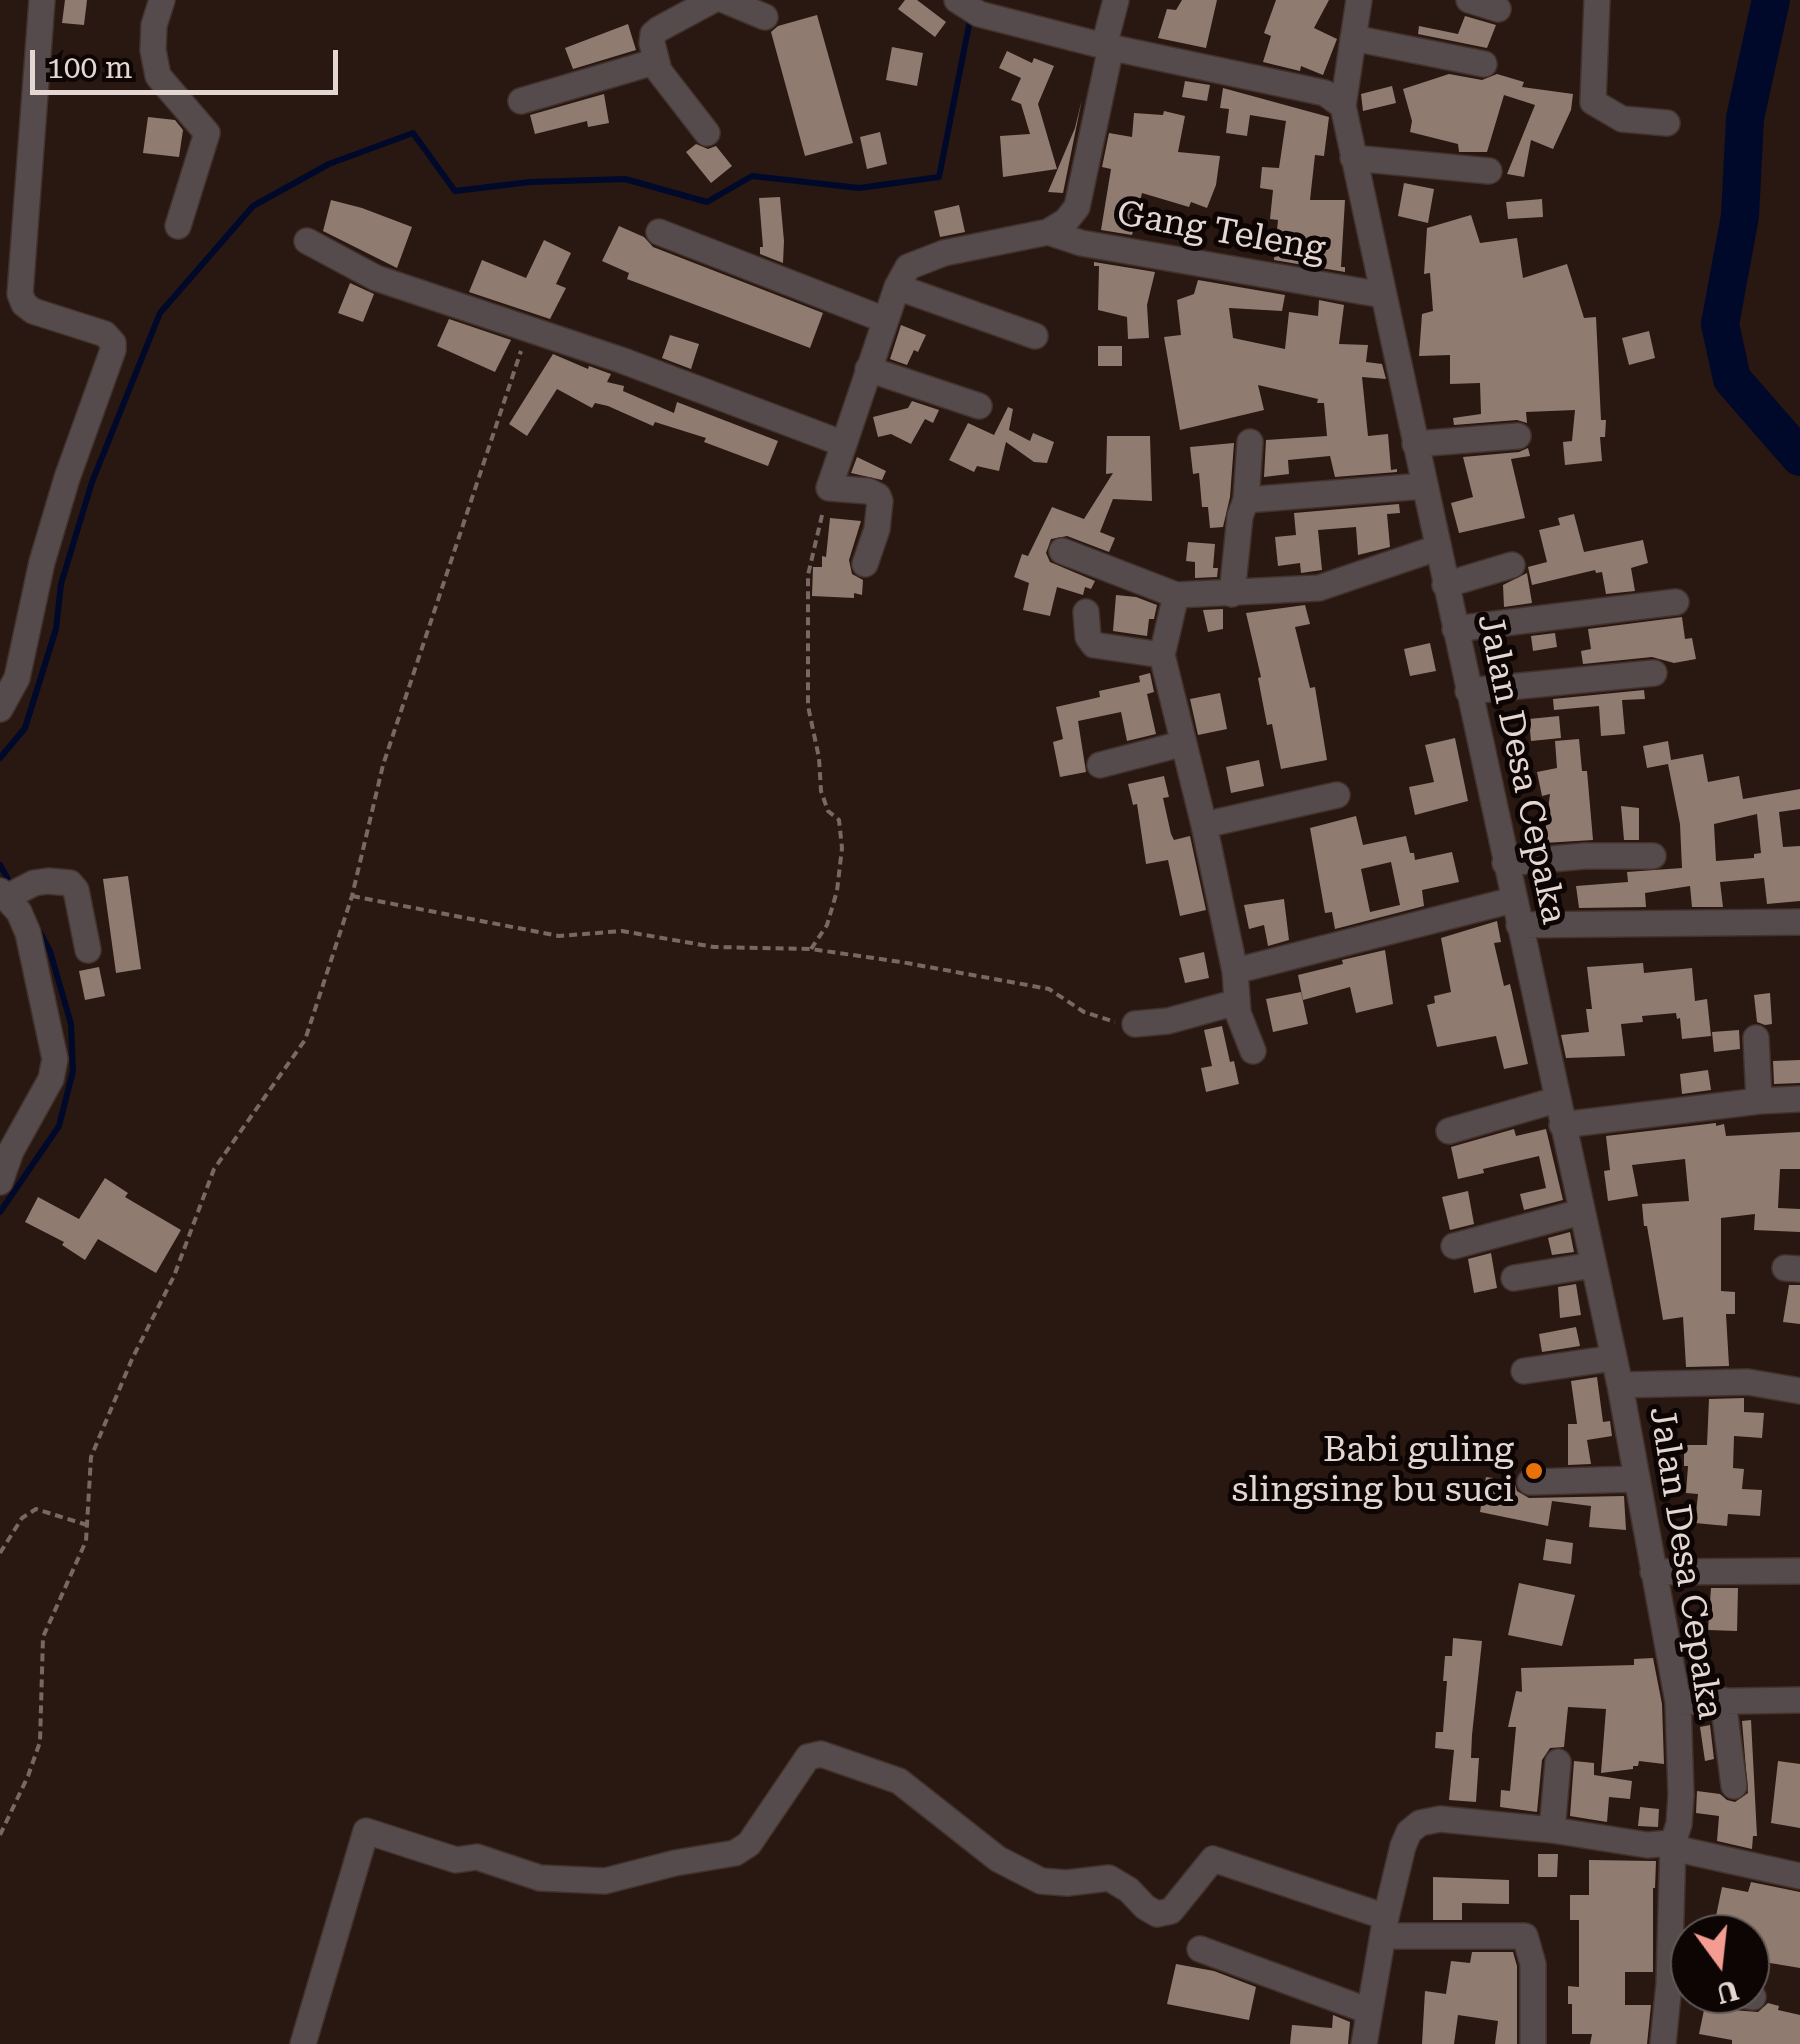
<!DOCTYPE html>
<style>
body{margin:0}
#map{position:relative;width:1800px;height:2044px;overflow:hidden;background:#291711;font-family:"Roboto Serif",serif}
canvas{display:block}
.north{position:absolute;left:1670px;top:1914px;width:100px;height:100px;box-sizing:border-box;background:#0c0504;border:2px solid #625956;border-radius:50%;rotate:165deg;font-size:28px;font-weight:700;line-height:40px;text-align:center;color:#e4d7d2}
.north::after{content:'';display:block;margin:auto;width:35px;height:45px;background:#f59c92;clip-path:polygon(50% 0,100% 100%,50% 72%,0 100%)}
.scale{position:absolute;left:30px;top:50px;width:308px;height:45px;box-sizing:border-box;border:5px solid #e4d7d2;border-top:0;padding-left:12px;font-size:30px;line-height:35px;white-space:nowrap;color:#e4d7d2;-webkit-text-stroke:8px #0c0504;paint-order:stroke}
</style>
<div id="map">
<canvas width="1800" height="2044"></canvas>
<div class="north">U</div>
<div class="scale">100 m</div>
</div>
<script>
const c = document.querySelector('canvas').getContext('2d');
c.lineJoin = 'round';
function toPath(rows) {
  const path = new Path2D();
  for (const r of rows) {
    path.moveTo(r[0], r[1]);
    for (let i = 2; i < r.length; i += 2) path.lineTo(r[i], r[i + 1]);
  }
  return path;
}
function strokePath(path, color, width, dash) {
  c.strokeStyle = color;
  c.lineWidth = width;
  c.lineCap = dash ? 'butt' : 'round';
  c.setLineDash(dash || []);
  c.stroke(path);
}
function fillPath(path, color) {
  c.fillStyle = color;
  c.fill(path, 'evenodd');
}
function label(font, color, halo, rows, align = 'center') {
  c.font = font + ' "Roboto Serif",serif';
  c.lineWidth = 10;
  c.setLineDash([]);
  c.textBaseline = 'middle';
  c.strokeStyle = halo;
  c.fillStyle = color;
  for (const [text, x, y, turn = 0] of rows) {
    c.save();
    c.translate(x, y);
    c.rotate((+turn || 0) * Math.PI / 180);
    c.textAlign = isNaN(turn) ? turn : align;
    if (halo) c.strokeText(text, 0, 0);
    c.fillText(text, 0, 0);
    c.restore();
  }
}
strokePath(toPath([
 [0,758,25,728,56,629,61,584,92,482,160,313,253,206,329,164,413,133,455,191,530,182,625,179,707,202,752,176,859,188,939,177,971,15],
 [0,865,9,881],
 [0,1212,59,1126,73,1071,71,1024,50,951,38,929]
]), '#00092a', 6);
strokePath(toPath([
 [1771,0,1745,118,1740,216,1720,324,1732,379,1800,457]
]), '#00092a', 38);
fillPath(toPath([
 [65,0,87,0,84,25,62,23],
 [905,0,917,0,946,22,935,37,898,9],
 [1182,0,1217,0,1206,48,1158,38,1167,9,1176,10],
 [1276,0,1329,0,1314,28,1337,39,1323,75,1301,66,1300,71,1263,62,1271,36,1264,33],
 [817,15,853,143,805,156,771,32,778,26],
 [1465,16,1496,25,1487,48,1418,34,1419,26,1458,34],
 [628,24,636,50,573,69,565,48],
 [892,47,923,53,917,86,886,80],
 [1007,51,1032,63,1034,58,1054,66,1038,104,1057,169,1003,177,1000,136,1030,134,1021,104,1011,100,1021,78,999,68],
 [1449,74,1482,80,1497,74,1524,82,1522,87,1573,94,1571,110,1553,149,1531,140,1524,177,1507,174,1535,105,1504,95,1487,152,1459,152,1458,144,1410,132,1412,121,1403,89],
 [1185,81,1210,85,1207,101,1182,97],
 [1392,86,1396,103,1363,111,1361,94],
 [1223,88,1329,117,1324,156,1315,155,1310,200,1345,200,1341,267,1345,267,1345,272,1274,260,1278,220,1270,219,1273,190,1260,188,1262,167,1279,168,1286,121,1250,115,1247,136,1226,133,1229,109,1220,108],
 [604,94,609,123,588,127,587,121,535,134,530,115],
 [1082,99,1063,193,1048,192,1075,128],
 [1164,111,1185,116,1178,152,1220,156,1216,185,1207,208,1191,202,1189,207,1142,193,1132,235,1101,230,1111,169,1102,167,1109,133,1132,137,1134,113,1163,115],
 [148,117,175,120,183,130,179,157,143,153],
 [880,132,887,164,867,169,860,137],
 [696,144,708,149,716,146,732,166,711,183,686,152],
 [1404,183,1434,189,1428,223,1398,216],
 [780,197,784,241,783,263,760,254,760,247,763,247,759,198],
 [1542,199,1543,217,1508,219,1506,202],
 [331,200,362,208,412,227,397,268,323,231],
 [959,205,965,232,940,237,934,211],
 [1471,215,1480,243,1517,238,1523,278,1567,264,1584,318,1596,317,1601,420,1606,420,1605,437,1600,437,1602,461,1565,465,1563,442,1572,441,1575,410,1526,412,1527,423,1517,420,1454,425,1453,418,1481,414,1480,383,1450,384,1450,355,1419,356,1422,314,1433,311,1430,273,1424,274,1427,228],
 [619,226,644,237,653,247,823,313,810,348,627,279,629,273,602,261],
 [544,240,571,253,556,284,566,288,550,319,469,292,482,260,526,278],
 [1094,262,1155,272,1147,305,1149,338,1128,339,1127,317,1098,310,1099,266,1094,266],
 [1198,280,1285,295,1282,311,1229,308,1233,338,1285,349,1289,312,1318,316,1319,300,1344,305,1339,344,1368,345,1366,362,1382,364,1386,379,1362,377,1368,436,1388,434,1391,470,1397,469,1397,472,1335,477,1330,456,1288,460,1289,474,1264,477,1266,440,1327,436,1324,403,1317,403,1318,399,1258,385,1264,410,1180,430,1164,337,1181,335,1177,300,1194,294],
 [350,283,374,294,363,322,338,313],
 [449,319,511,340,495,372,437,346],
 [901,325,926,335,918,352,914,350,907,365,890,359],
 [1649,331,1655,358,1629,365,1622,338],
 [670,335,699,344,691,369,662,358],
 [1098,346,1122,346,1122,366,1098,366],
 [553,354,588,369,589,366,611,374,607,382,624,386,623,391,674,413,677,402,778,441,768,466,704,442,706,438,655,422,653,426,608,406,595,403,592,408,557,389,527,436,509,424],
 [912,401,939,410,933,423,925,419,911,444,891,434,878,437,873,417,908,408],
 [1008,407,1013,409,1009,430,1030,441,1033,433,1054,442,1047,463,1034,462,1006,442,999,471,977,466,974,472,949,460,968,423,994,435],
 [1107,436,1150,436,1152,501,1113,499,1100,532,1115,538,1109,552,1067,536,1051,539,1046,553,1050,562,1095,581,1091,589,1085,587,1083,595,1057,587,1050,616,1023,610,1029,583,1014,577,1022,554,1028,556,1052,507,1084,519,1113,473,1106,474],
 [1234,443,1230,497,1223,527,1210,528,1208,507,1202,507,1199,473,1193,474,1190,447],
 [1528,448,1530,456,1511,459,1525,518,1459,533,1451,503,1473,497,1463,457,1519,452],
 [857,457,886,471,882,480,851,473],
 [1399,504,1400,513,1387,514,1390,547,1358,555,1356,527,1318,530,1322,570,1301,573,1300,563,1278,566,1275,537,1296,535,1294,513],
 [1574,514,1584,552,1643,540,1648,563,1631,568,1635,591,1606,594,1602,572,1596,573,1595,570,1532,585,1528,567,1547,562,1539,530,1560,525,1558,518],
 [830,518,861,521,849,560,852,574,863,580,862,595,854,593,854,598,812,596,813,567,822,567,822,556,826,557],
 [1188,542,1215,544,1213,568,1218,568,1217,577,1195,578,1195,562,1186,561],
 [1527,573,1532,603,1504,607,1503,585],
 [1116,595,1136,597,1157,605,1154,619,1149,619,1147,636,1113,631],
 [1305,605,1310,624,1295,627,1310,688,1315,687,1327,760,1281,769,1272,724,1267,725,1258,678,1261,677,1246,613],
 [1223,609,1223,629,1208,632,1203,610],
 [1682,617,1685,639,1692,638,1696,659,1674,663,1652,657,1583,664,1581,651,1591,649,1588,629],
 [1555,633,1557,647,1533,651,1531,636],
 [1430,643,1436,671,1410,676,1404,649],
 [1150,673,1154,692,1147,694,1156,734,1127,741,1121,712,1078,721,1086,772,1060,777,1053,742,1063,739,1056,707,1100,697,1099,691,1140,682,1139,676],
 [1644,690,1645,699,1622,700,1625,734,1601,736,1599,706,1554,710,1553,699],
 [1220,693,1227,729,1198,735,1190,699],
 [1559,716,1561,738,1531,741,1529,719],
 [1455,738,1468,801,1415,815,1409,787,1434,782,1425,745],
 [1579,739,1582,771,1587,771,1593,840,1544,843,1550,794,1542,796,1537,772,1557,768,1555,741],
 [1668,741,1671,760,1703,754,1708,782,1739,776,1743,799,1800,789,1800,809,1779,812,1783,847,1800,846,1800,901,1767,904,1764,878,1720,882,1723,907,1692,907,1690,886,1645,893,1646,907,1579,908,1576,886,1628,882,1627,872,1682,868,1680,824,1668,764,1647,768,1643,746],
 [1757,814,1761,853,1754,854,1754,858,1716,861,1714,824],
 [1259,760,1264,786,1231,793,1226,767],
 [1164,776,1169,797,1163,798,1171,834,1174,840,1190,836,1206,910,1180,916,1168,860,1146,864,1137,804,1133,805,1128,784],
 [1621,806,1639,808,1639,840,1624,840],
 [1356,816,1363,845,1406,836,1410,853,1414,853,1415,860,1452,852,1459,882,1422,890,1424,906,1335,929,1332,912,1325,913,1310,828],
 [1391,862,1400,905,1370,912,1361,869],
 [128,876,141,969,116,973,103,879],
 [1284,899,1289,940,1268,946,1264,925,1249,929,1244,905],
 [1497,921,1501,942,1494,943,1504,986,1510,984,1528,1064,1504,1069,1496,1036,1437,1047,1427,1005,1435,1003,1434,996,1451,992,1441,938],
 [1385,950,1393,1004,1356,1013,1350,987,1303,1000,1298,975,1343,964,1342,960],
 [1204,952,1209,978,1185,983,1179,958],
 [1643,963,1644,973,1692,968,1695,1001,1707,999,1711,1036,1682,1039,1680,1018,1677,1019,1676,1013,1642,1016,1643,1022,1621,1024,1625,1056,1566,1058,1561,1035,1589,1032,1586,1009,1592,1009,1587,967],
 [99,967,105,996,85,1000,79,971],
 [1301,992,1308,1024,1273,1032,1266,999],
 [1770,993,1772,1024,1765,1025,1757,1022,1754,995],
 [1222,1026,1230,1062,1234,1061,1239,1084,1206,1092,1201,1068,1212,1066,1204,1030],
 [1739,1030,1740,1049,1714,1052,1712,1032],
 [1800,1060,1800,1083,1774,1084,1773,1061],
 [1708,1070,1711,1090,1682,1094,1680,1074],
 [1716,1123,1716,1126,1724,1124,1726,1136,1800,1132,1800,1169,1780,1169,1778,1208,1800,1209,1800,1232,1754,1230,1755,1214,1721,1218,1721,1291,1735,1292,1735,1314,1726,1314,1729,1366,1686,1367,1683,1317,1663,1320,1647,1226,1644,1226,1642,1204,1689,1201,1685,1159,1632,1165,1638,1196,1608,1201,1604,1171,1610,1170,1606,1136],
 [1514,1129,1516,1136,1546,1129,1563,1200,1524,1210,1520,1194,1546,1188,1539,1156,1483,1169,1484,1173,1458,1179,1451,1147],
 [105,1178,128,1193,125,1197,181,1230,156,1273,98,1239,85,1260,62,1245,64,1242,25,1222,38,1197,79,1219],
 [1468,1191,1474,1224,1450,1230,1442,1197],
 [1570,1232,1574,1252,1552,1255,1548,1238],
 [1491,1253,1497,1288,1474,1293,1468,1259],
 [1576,1284,1581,1315,1560,1318,1558,1287],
 [1789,1285,1800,1285,1800,1324,1783,1322],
 [1576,1327,1580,1346,1542,1352,1539,1334],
 [1597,1377,1603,1422,1610,1421,1612,1436,1587,1440,1591,1464,1568,1465,1568,1424,1577,1424,1571,1381],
 [1744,1398,1744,1412,1764,1413,1762,1438,1734,1436,1733,1468,1744,1469,1742,1489,1762,1490,1760,1516,1728,1514,1727,1526,1695,1523,1698,1494,1686,1493,1688,1466,1684,1466,1684,1445,1707,1445,1709,1399],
 [1486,1477,1514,1481,1517,1491,1529,1498,1624,1496,1626,1530,1589,1527,1591,1506,1552,1501,1548,1526,1480,1512],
 [1546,1539,1573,1543,1571,1564,1543,1560],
 [1519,1583,1575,1595,1562,1646,1508,1635],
 [1711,1588,1738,1588,1737,1631,1708,1630],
 [1453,1638,1482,1641,1472,1735,1471,1758,1479,1758,1476,1802,1449,1800,1454,1750,1435,1748,1436,1732,1443,1732,1447,1681,1443,1681,1445,1656,1452,1656],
 [1653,1658,1662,1704,1664,1764,1639,1761,1638,1766,1633,1766,1633,1769,1601,1773,1606,1709,1568,1707,1564,1747,1550,1748,1542,1760,1537,1812,1500,1807,1501,1790,1510,1791,1516,1727,1508,1727,1516,1691,1522,1692,1521,1668,1634,1665,1634,1659],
 [1751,1720,1757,1836,1753,1836,1752,1849,1717,1841,1719,1816,1696,1813,1697,1791,1720,1794,1727,1800,1735,1802,1748,1793,1742,1721],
 [1710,1725,1714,1759,1705,1761,1700,1727],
 [1574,1761,1594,1763,1594,1775,1632,1781,1630,1799,1609,1797,1607,1822,1570,1816],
 [1778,1761,1800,1764,1800,1828,1771,1823],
 [1640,1807,1659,1809,1658,1827,1638,1826],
 [1538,1854,1558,1854,1557,1877,1538,1877],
 [1589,1860,1656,1861,1655,1888,1653,1888,1653,1972,1625,1972,1625,2005,1651,2005,1647,2044,1590,2044,1592,2034,1572,2034,1572,2004,1568,2004,1568,1986,1579,1987,1579,1920,1570,1920,1570,1895,1589,1895],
 [1433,1877,1509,1880,1509,1904,1462,1903,1462,1920,1433,1920],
 [1751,1882,1800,1892,1800,1968,1752,1960,1758,1935,1750,1933,1751,1928,1715,1921,1722,1887,1748,1892],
 [1472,1952,1513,1952,1517,1966,1517,2044,1495,2044,1498,2021,1458,2015,1454,2044,1422,2044,1425,1991,1446,1994,1451,1961,1470,1963],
 [1176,1964,1214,1971,1256,1987,1249,2020,1167,2004],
 [1768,2003,1779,2006,1778,2010,1800,2015,1800,2044,1732,2044,1732,2040,1699,2034,1704,2010,1721,2013,1723,2004,1732,2010,1758,2012],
 [1333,2015,1350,2022,1348,2044,1290,2044,1292,2025,1332,2028]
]), '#907b70');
const minor = toPath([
 [162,0,154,25,153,50,158,76,207,133,178,226],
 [724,0,765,17],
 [957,0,979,14,1104,46,1325,93,1343,106,1620,1385,1678,1702,1681,1795,1679,1824,1673,1843,1669,1984,1663,2044],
 [1469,0,1498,9],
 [1597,0,1593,102,1622,119,1667,123],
 [1353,38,1484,64],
 [1104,46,1116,0],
 [521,101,654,62],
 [1343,106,1359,0],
 [707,133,659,71,652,43,653,34,659,29,713,0],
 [1353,158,1489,171],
 [659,232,885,320],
 [1048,232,1081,243,1383,295],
 [307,241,376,278,621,360,844,444,897,287,908,267,944,253,1048,232,1066,221,1077,207,1111,47],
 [897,287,1035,336],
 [868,369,979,406],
 [844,444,829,488,868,491,878,496,880,501,877,529,865,564],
 [1415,444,1518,436],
 [1246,500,1250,442],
 [1062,551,1176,595,1319,588,1437,548],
 [1445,585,1512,565],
 [1232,594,1240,516,1246,500,1424,486],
 [1176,595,1162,655,1204,825,1235,971,1238,1013,1253,1051],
 [1086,612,1088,637,1094,645,1162,655],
 [1455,629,1676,602],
 [1468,691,1654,673],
 [0,709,17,678,42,562,67,478,113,350,113,343,105,334,33,311,24,304,20,294,42,0],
 [1100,765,1181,744],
 [1204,825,1337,795],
 [1505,863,1585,856,1653,856],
 [0,891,19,912,28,933,55,1059,51,1079,11,1151,0,1182],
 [7,897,34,883,48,881,70,883,76,890,88,950],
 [1519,925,1800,922],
 [1235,971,1513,900],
 [1135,1024,1168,1021,1237,1002],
 [1756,1038,1759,1101],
 [1562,1125,1759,1101,1800,1099],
 [1449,1131,1556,1100],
 [1454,1246,1581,1212],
 [1785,1268,1800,1269],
 [1514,1278,1593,1265],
 [1524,1371,1614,1358],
 [1620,1385,1748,1382,1800,1391],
 [1530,1482,1637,1479],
 [1653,1572,1800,1571],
 [1723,1700,1734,1786],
 [1678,1702,1800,1700],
 [1552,1830,1558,1762],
 [1673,1848,1800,1876],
 [1383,1936,1525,1936,1533,1964,1533,2044],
 [1200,1949,1369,2011],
 [1735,1994,1753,1997],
 [303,2044,366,1831,456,1860,477,1857,540,1878,605,1881,675,1863,735,1853,749,1844,808,1757,821,1754,899,1781,998,1859,1041,1881,1067,1883,1109,1878,1129,1890,1145,1907,1157,1914,1171,1911,1213,1859,1386,1917],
 [1364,2044,1386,1917,1403,1846,1409,1832,1420,1823,1440,1819,1552,1830,1647,1845,1673,1843]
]);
strokePath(minor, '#43322c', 28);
strokePath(toPath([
 [352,896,559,936,622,931,714,947,811,949,901,962,1049,989,1084,1012,1115,1022],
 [811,949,827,925,837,891,842,848,839,820,828,811,821,791,819,758,808,706,808,575,823,511],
 [0,1553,22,1518,36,1509,87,1525],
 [0,1835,28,1776,40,1742,43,1637,86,1541,91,1457,132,1359,174,1276,214,1169,305,1040,352,896,383,765,521,351]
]), '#786863', 4, [8, 5]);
strokePath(minor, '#554a4c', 25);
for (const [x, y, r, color] of [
 [1534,1471,10,"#e8710a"]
]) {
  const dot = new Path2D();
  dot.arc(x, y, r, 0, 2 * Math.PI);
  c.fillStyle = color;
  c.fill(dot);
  strokePath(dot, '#0c0504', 4);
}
label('35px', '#e4d7d2', '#0c0504', [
 ["Gang Teleng",1221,232,10],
 ["Jalan Desa Cepaka",1521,769,78],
 ["Jalan Desa Cepaka",1685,1563,81]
]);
label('35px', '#e4d7d2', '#0c0504', [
 ["Babi guling",1514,1451],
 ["slingsing bu suci",1514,1491]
], 'right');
</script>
